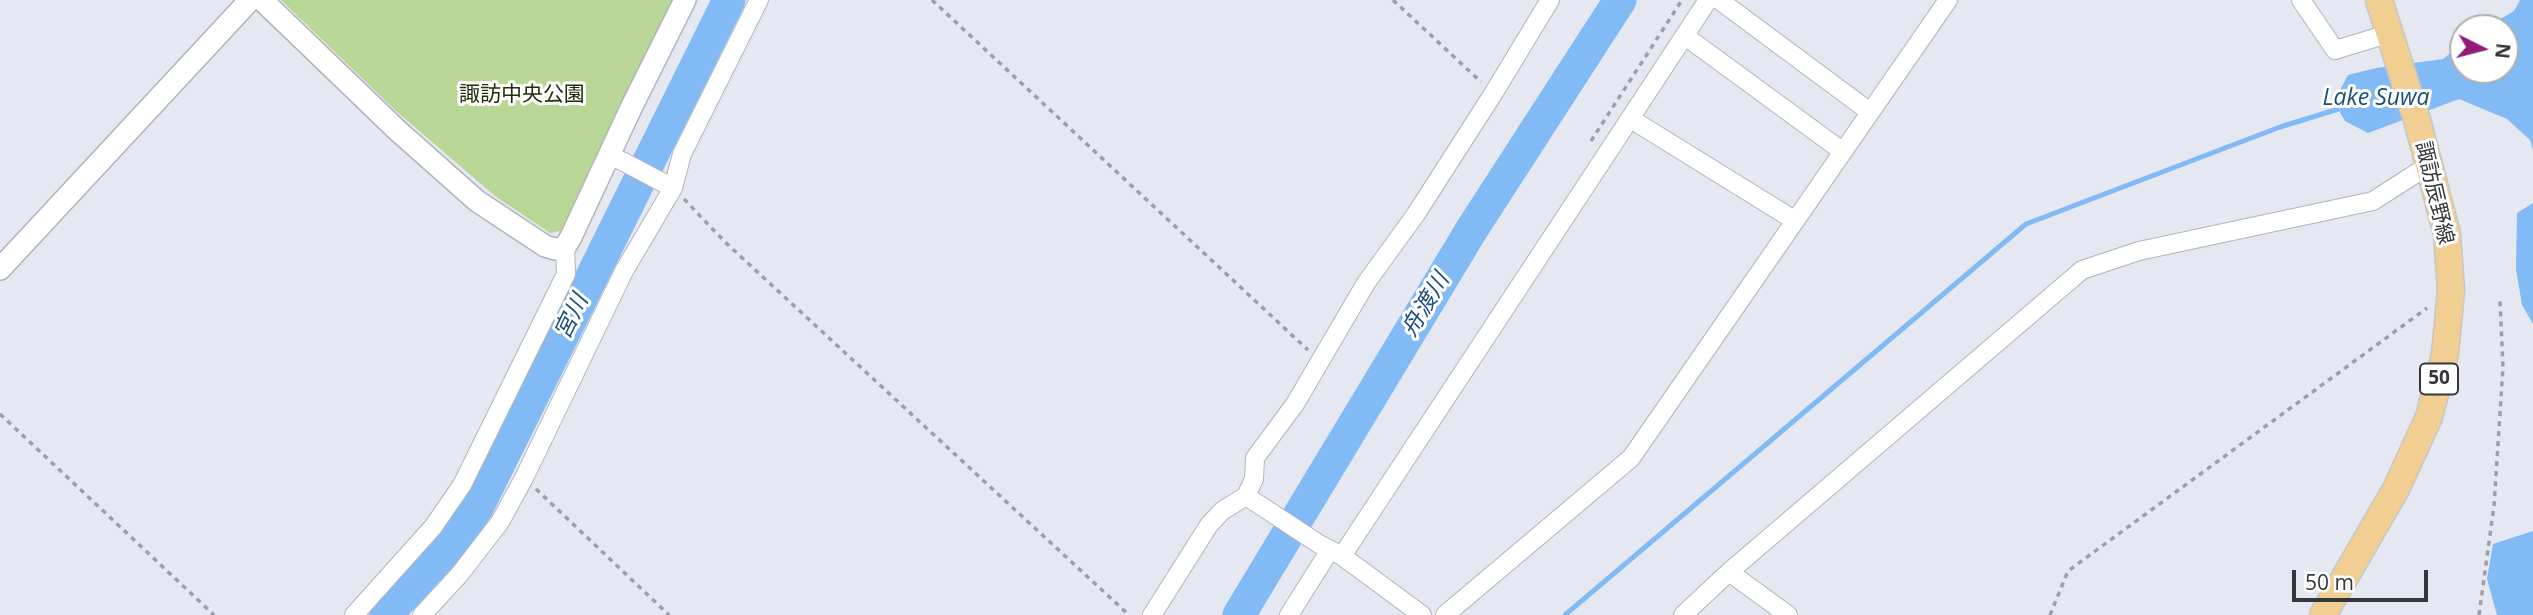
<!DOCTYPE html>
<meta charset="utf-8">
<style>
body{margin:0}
#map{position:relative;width:2533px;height:615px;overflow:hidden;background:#e5e8f1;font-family:"Open Sans",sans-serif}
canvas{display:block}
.north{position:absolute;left:2449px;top:14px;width:70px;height:70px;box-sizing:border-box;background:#fff;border:2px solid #aeafb0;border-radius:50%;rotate:96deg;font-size:19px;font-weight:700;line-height:28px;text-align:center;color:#35363a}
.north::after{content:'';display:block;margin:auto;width:24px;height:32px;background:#941c79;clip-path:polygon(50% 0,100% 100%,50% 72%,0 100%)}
.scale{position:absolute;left:2292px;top:570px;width:136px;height:32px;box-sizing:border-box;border:4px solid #35363a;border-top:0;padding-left:9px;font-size:21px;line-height:24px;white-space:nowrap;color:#35363a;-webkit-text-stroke:5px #fff;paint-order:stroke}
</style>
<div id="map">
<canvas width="2533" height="615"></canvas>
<div class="north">N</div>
<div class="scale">50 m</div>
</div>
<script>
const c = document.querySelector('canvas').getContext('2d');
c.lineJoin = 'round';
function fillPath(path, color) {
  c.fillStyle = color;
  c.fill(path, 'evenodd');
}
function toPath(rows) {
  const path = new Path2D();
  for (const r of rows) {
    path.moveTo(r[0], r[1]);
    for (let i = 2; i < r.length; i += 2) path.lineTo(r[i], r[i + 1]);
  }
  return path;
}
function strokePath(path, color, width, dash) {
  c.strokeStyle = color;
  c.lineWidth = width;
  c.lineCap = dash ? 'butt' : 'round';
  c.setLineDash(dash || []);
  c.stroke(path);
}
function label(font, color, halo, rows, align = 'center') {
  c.font = font + ' "Open Sans","Noto Sans JP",sans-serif';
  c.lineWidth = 6;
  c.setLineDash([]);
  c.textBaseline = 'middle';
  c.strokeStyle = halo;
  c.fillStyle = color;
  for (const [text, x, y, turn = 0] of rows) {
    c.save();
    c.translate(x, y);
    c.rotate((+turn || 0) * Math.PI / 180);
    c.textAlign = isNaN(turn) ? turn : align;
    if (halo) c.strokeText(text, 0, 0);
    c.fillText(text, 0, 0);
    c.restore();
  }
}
fillPath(toPath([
 [281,0,673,0,561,231,550,233,495,196,396,111]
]), '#b8d796');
fillPath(toPath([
 [2520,0,2533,0,2533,150,2530,140,2507,119,2459,99,2368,133,2345,121,2338,109,2338,94,2348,75,2376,68,2443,59,2463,43,2463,70,2505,70,2505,28,2485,28,2514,11],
 [2533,203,2533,324,2522,305,2516,269,2517,213],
 [2533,531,2533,615,2497,615,2487,579,2493,544]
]), '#82baf5');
strokePath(toPath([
 [1565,615,2026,224,2280,127,2345,107]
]), '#82baf5', 5);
strokePath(toPath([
 [386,615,448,548,477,508,729,0],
 [1239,615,1472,229,1620,0]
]), '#82baf5', 33);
const minor = toPath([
 [1719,0,1870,112],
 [2301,0,2335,50,2391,33],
 [1685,36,1842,151],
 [1631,119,1794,220],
 [609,157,622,161,673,188],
 [1246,496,1319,544,1342,556,1422,615],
 [1342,556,1708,0],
 [1729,572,1788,615],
 [354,615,433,527,462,485,566,274,565,247],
 [422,615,459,575,500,522,524,478,624,271,673,188,682,154,759,0],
 [1152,615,1209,525,1222,511,1246,496,1254,479,1255,458,1295,404,1366,283,1416,214,1493,94,1550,0],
 [1289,615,1330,550],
 [1445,615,1631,458,1948,0],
 [1683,615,1729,572,2082,270,2139,251,2373,201,2429,165]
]);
const tertiary = toPath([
 [262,0,397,130,477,201,545,246,555,249,565,247,571,237,632,106,685,0],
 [0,269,250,0]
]);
const primary = toPath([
 [2323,615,2396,489,2429,417,2445,354,2451,290,2447,234,2417,120,2379,0]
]);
strokePath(minor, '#b2b4bd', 20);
strokePath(tertiary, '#b2b4bd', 24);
strokePath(primary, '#c6c7c8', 29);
strokePath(toPath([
 [932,0,1308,350],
 [1393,0,1481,82],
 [1591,141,1682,0],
 [684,199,725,242,1129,615],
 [0,414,214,615],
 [536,489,669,615],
 [2050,615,2068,571,2427,308],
 [2479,615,2494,506,2503,367,2500,301]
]), '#9d9fa6', 3.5, [5, 5]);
strokePath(minor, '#fff', 18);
strokePath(tertiary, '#fff', 21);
strokePath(primary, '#f1ce92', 26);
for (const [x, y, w] of [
 [2439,379,38]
]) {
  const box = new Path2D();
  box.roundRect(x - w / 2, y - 15.5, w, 31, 5);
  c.fillStyle = '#fff';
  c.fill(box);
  strokePath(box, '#35363a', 2);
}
label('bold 19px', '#35363a', null, [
 ["50",2439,379]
]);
label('21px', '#202f09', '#fff', [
 ["諏訪中央公園",522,95]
]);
label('21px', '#35363a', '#fff', [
 ["諏訪辰野線",2434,193,77]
]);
label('italic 23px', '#1c4e7d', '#fff', [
 ["Lake Suwa",2376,98],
 ["舟渡川",1426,305,-59],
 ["宮川",572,317,-64]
]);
</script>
